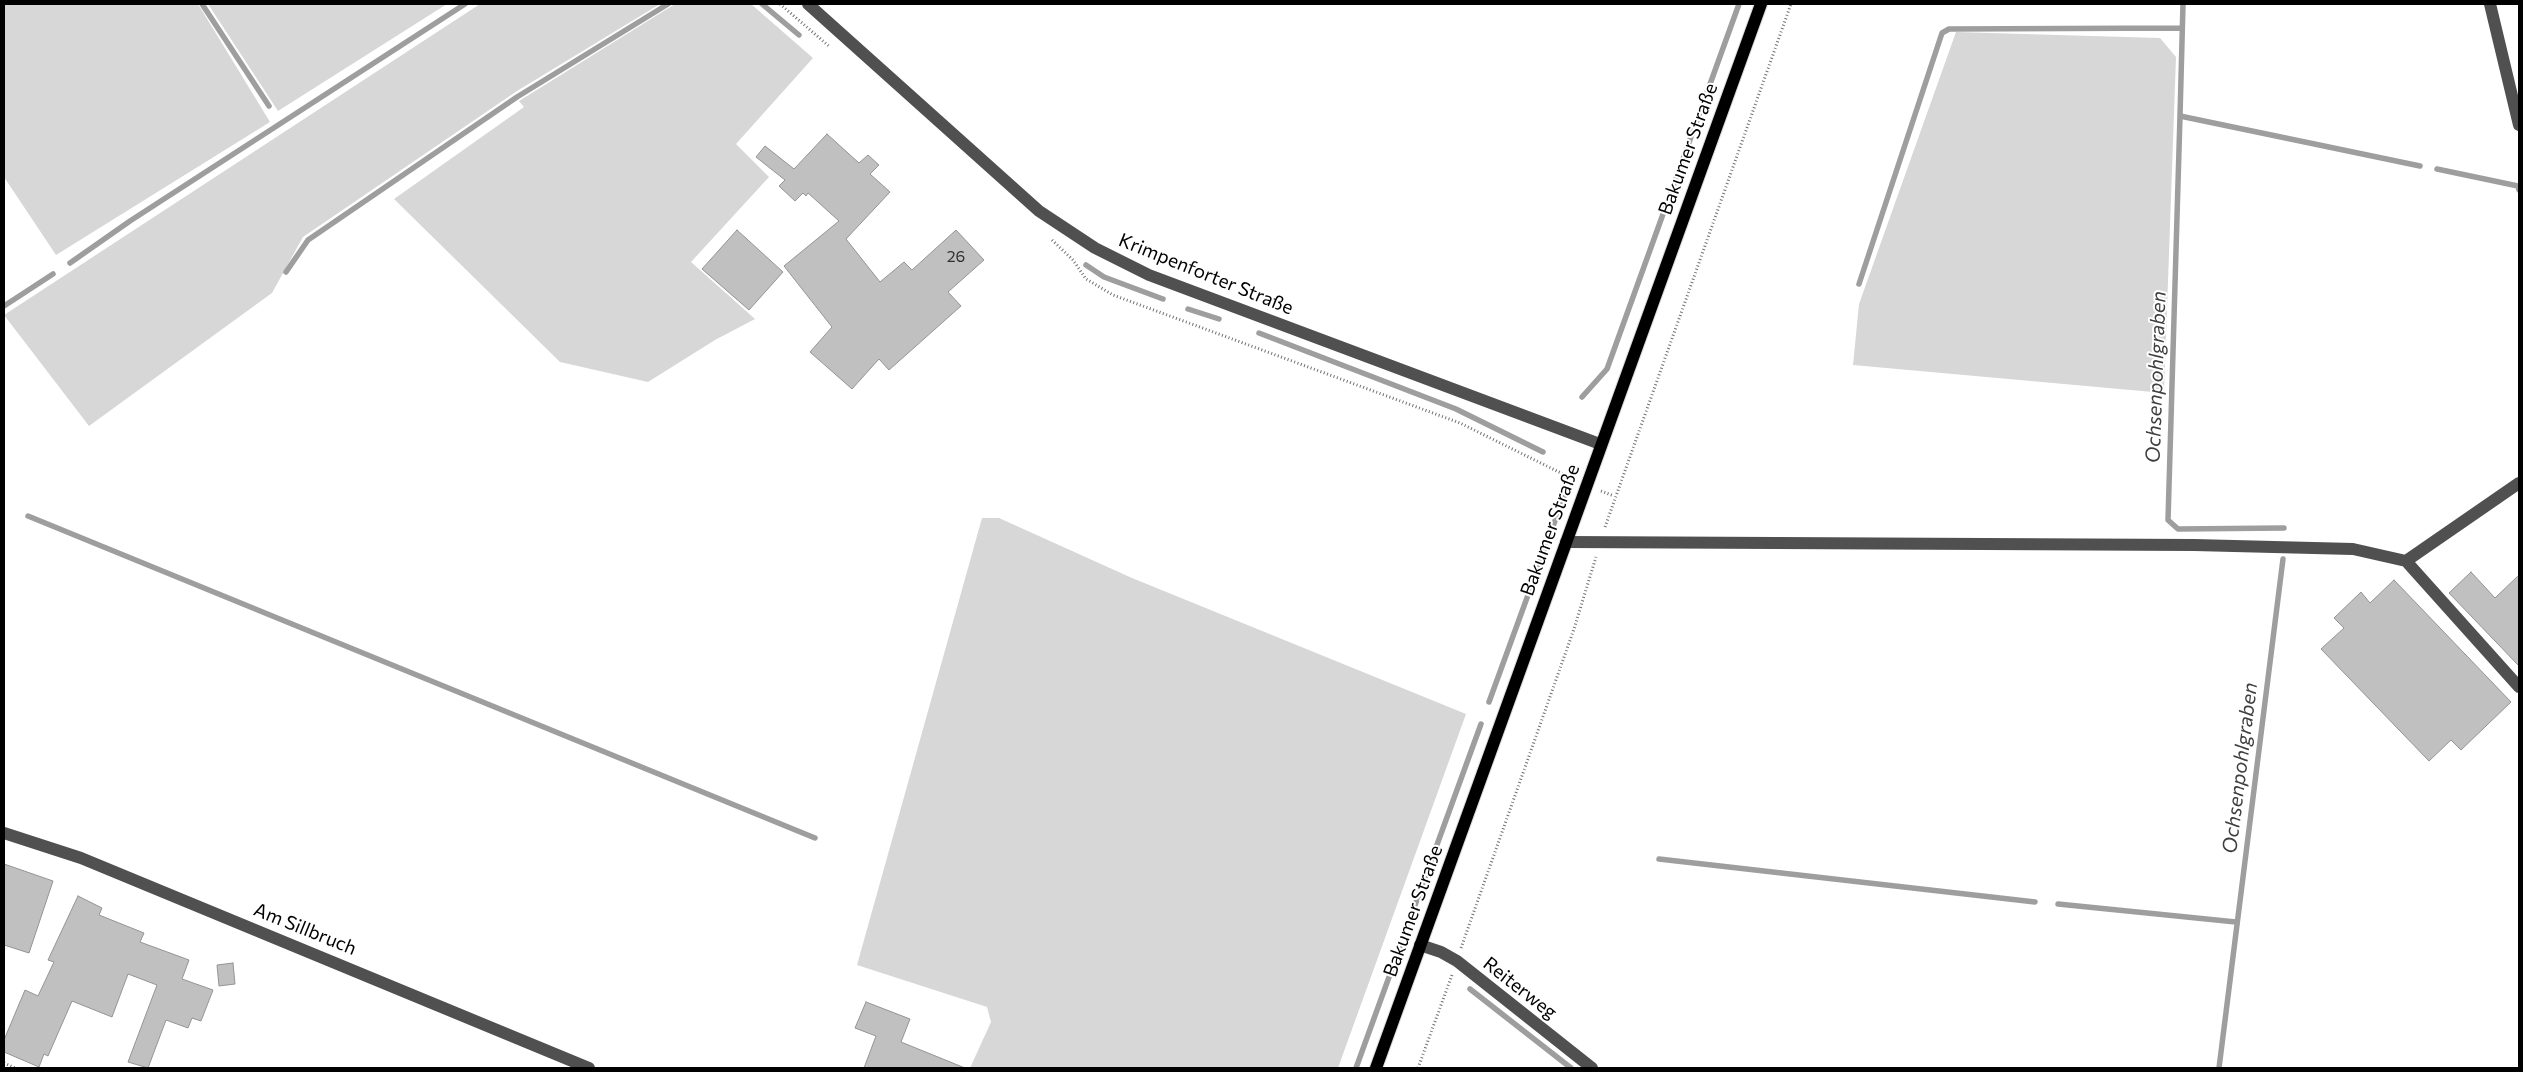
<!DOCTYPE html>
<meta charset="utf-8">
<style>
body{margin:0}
#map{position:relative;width:2523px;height:1072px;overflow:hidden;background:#fff;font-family:Commissioner,sans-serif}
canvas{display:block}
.frame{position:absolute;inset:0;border:5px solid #000;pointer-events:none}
</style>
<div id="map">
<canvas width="2523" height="1072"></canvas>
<div class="frame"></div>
</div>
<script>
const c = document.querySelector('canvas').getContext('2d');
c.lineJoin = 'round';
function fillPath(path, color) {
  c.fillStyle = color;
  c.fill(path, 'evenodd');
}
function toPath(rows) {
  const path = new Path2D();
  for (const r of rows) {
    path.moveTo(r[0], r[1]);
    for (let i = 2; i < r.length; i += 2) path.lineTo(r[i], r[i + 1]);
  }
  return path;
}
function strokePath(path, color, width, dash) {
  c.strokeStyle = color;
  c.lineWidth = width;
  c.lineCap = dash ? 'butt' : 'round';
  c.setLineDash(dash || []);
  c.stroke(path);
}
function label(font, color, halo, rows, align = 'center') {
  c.font = font + ' Commissioner,sans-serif';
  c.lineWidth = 4;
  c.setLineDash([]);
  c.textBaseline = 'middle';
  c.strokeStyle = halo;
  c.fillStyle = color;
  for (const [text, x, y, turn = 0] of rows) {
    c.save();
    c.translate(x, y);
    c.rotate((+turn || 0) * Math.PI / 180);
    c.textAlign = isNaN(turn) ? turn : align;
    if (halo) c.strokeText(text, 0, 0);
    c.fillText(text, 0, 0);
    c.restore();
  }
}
fillPath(toPath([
 [4,4,198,4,270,122,56,255,4,177],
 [208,4,447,4,278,111],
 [480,4,660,4,517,91,303,237,272,293,89,426,4,315],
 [675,4,751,4,813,58,736,144,769,177,691,262,755,319,715,340,648,382,560,362,394,199,524,107,519,101],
 [1956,32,2160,38,2176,57,2164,393,1853,365,1859,304],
 [982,518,999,518,1132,578,1466,714,1338,1068,970,1068,991,1022,987,1007,857,965]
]), '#d7d7d7');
strokePath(toPath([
 [202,4,269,106],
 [762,4,799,35],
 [2180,116,2183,4],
 [2437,169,2518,186,2519,190],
 [70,263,130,221,465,4],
 [1086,265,1104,277,1163,299],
 [286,272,308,240,517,97,668,4],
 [1859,284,1942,33,1949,29,2182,28],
 [4,306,53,274],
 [1188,309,1219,319],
 [1259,333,1456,409,1543,452],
 [1582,397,1607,369,1739,4],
 [28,516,815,838],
 [2284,528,2178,529,2168,520,2180,116,2420,166],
 [1489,702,1567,488],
 [1659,859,2035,902],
 [2058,904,2236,922],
 [1407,927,1481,724],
 [1470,989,1571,1068],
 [1356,1068,1401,944],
 [2219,1068,2283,559]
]), '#9e9e9e', 5.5);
const building = toPath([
 [827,134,859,163,868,155,879,165,870,174,890,192,846,239,880,282,904,262,912,270,956,230,984,260,948,292,961,306,889,370,879,359,852,389,810,352,832,327,784,266,839,221,808,193,806,196,803,193,795,201,779,186,785,180,756,157,765,146,794,169,827,134],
 [737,230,783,272,749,310,702,269,737,230],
 [2471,572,2495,598,2519,575,2519,666,2449,593,2471,572],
 [2394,580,2511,702,2461,750,2451,740,2429,761,2321,649,2344,628,2334,618,2361,592,2370,603,2394,580],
 [4,864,53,881,29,953,4,945,4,864],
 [78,896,102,908,99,915,144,933,140,942,189,960,182,979,213,990,201,1021,192,1018,188,1028,166,1020,148,1068,128,1062,157,985,128,974,112,1017,72,1001,48,1056,44,1054,39,1067,4,1052,4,1040,25,990,38,996,54,962,48,960,78,896],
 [233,963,235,984,219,986,217,965,233,963],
 [866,1002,910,1019,901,1042,965,1068,864,1068,876,1036,855,1028,866,1002]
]);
fillPath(building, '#c0c0c0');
strokePath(building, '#949494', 1);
const major = toPath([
 [1376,1068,1761,4]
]);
strokePath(major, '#dbdbdb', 14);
strokePath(toPath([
 [780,4,830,47],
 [1052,240,1073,260,1086,279,1113,295,1460,423,1575,480],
 [1601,491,1614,496],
 [1605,527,1791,4],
 [1461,948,1574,629,1596,557],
 [4,1063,15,1068],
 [1418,1068,1452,975]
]), '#727272', 3, [1, 2.5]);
strokePath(toPath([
 [808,4,1039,211,1095,248,1149,275,1600,444],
 [2490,4,2519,125],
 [1566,542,2194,545,2353,549,2406,561,2519,687],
 [2406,561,2519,483],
 [4,833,81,858,589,1068],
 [1420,945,1441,952,1457,961,1592,1068]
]), '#505050', 12);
strokePath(major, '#000', 12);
label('16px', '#303030', null, [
 ["26",956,257]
]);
label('19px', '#000', '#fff', [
 ["Bakumer Straße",1688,149,-70],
 ["Krimpenforter Straße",1206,274,22],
 ["Bakumer Straße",1550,530,-70],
 ["Bakumer Straße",1413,911,-70],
 ["Am Sillbruch",305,929,22],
 ["Reiterweg",1520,988,38]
]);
label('italic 20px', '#3f3f3f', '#fff', [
 ["Ochsenpohlgraben",2156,377,-88],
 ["Ochsenpohlgraben",2240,768,-83]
]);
</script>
